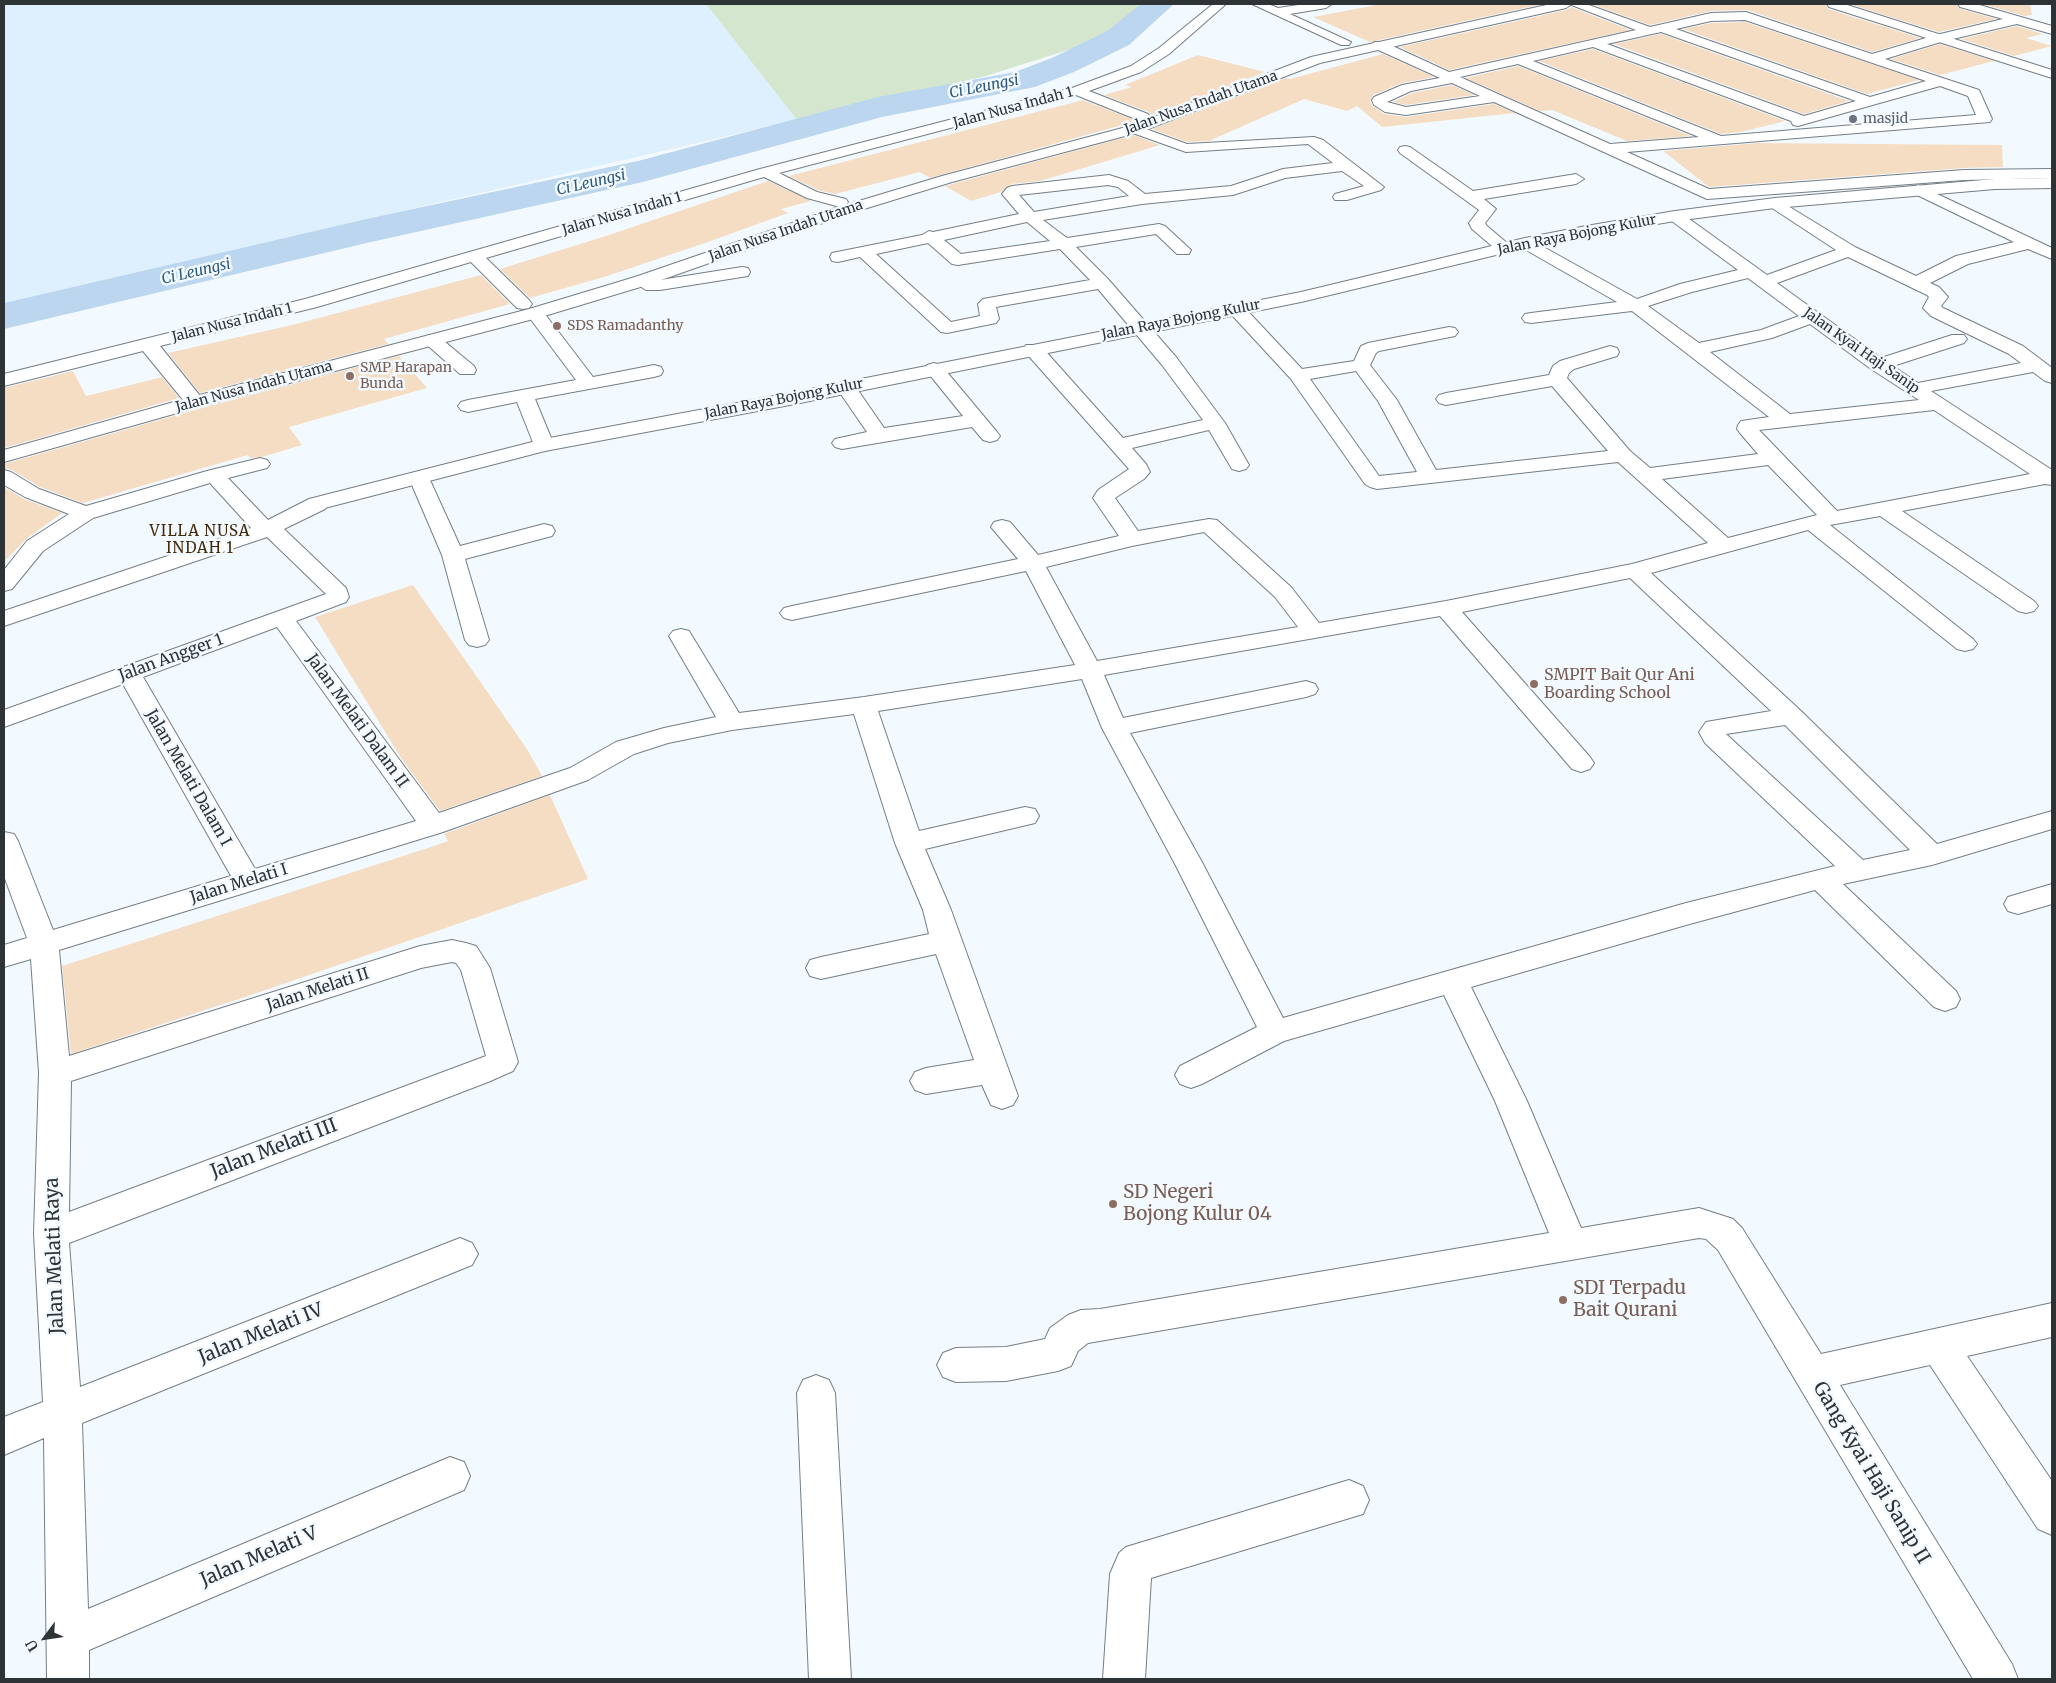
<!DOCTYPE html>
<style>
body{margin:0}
#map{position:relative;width:2056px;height:1683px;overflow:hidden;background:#f3faff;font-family:Merriweather,serif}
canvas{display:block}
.frame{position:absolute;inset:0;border:5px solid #2e3336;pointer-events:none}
.north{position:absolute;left:20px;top:1613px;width:50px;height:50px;-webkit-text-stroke:4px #f3faff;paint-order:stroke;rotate:239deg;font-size:14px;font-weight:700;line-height:20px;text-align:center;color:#2e3336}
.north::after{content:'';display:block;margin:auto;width:18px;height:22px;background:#2e3336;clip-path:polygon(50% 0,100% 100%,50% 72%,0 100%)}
</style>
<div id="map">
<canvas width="2056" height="1683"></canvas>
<div class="frame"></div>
<div class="north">U</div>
</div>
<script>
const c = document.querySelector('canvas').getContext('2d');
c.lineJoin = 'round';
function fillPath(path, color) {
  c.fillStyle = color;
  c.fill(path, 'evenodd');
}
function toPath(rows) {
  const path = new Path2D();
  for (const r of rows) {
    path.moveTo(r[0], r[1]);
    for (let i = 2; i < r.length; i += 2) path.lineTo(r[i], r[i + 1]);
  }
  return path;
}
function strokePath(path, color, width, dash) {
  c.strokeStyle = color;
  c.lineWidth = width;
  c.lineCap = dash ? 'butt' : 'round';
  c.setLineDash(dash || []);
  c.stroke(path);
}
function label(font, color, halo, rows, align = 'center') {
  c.font = font + ' Merriweather,serif';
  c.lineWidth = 5;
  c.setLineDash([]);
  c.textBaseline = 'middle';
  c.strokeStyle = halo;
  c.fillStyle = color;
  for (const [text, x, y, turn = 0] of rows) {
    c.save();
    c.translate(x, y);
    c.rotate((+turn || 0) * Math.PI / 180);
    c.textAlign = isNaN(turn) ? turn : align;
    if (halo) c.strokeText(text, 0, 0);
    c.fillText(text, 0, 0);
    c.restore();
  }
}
fillPath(toPath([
 [4,4,706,4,797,120,4,303]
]), '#def0fe');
fillPath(toPath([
 [706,4,1145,4,1093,42,986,76,797,120]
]), '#d4e7ce');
fillPath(toPath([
 [1141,4,1174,4,1129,45,1074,72,1035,87,882,117,643,182,371,242,4,329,4,303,371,218,638,161,878,97,1015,72,1052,58,1107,31,1141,4]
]), '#bbd6ee');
fillPath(toPath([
 [1382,4,1543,4,1370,42,1313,17],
 [1591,4,1825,4,1828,9,1920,38,1872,52,1747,10,1711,11,1650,25],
 [1849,4,1956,4,1960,9,1996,19,1939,32],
 [1982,4,2030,4,2032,15,2025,16],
 [1571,7,1630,30,1449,70,1400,47,1566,10],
 [1745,22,1919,80,1867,94,1683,29,1711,23],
 [2017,26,2043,34,2026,38,2052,46,2014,56,1961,39],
 [1661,34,1846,100,1849,101,1804,114,1614,44],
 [1940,44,1994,61,1940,75,1891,59],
 [1593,49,1785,121,1741,132,1721,134,1539,61],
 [1383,54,1434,77,1402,83,1373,95,1370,101,1372,106,1384,114,1406,117,1494,104,1515,113,1382,127,1357,106,1347,111,1304,99,1209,141,1187,142,1152,129,1286,78,1290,79],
 [1198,55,1265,72,1151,116,1149,112,1104,95,1132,87,1125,85],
 [1518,66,1691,136,1627,141,1552,110,1540,111,1466,78],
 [1452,85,1474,95,1406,105,1393,102,1412,93],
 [1083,100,1137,121,930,178,920,172,835,194,818,190,789,176],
 [1134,135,1160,145,1040,181,1011,184,1001,192,971,201,945,186],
 [1758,143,2002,145,2003,167,1964,168,1709,187,1663,151],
 [768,181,811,201,781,209,788,213,708,242,604,277,530,298,500,269,609,235],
 [481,275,510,304,384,339,388,344,200,393,168,353,292,325],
 [399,356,427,388,289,427,302,445,262,457,250,458,248,455,83,503,40,487,12,470,4,468,4,464,202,408],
 [73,371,86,396,162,377,179,398,4,448,4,388],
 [4,487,24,499,62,513,26,539,4,562],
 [413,585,527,749,542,776,440,811,401,758,315,617],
 [550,795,588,879,251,995,71,1054,62,966,434,846,448,841,444,834]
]), '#f5ddc3');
const street = toPath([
 [1213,4,1226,4,1169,54,1141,72,1089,91,1148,114,1150,117,1148,120,1138,120,1076,95,779,173,817,192,846,199,848,202,846,205,840,207,807,198,764,177,486,258,529,300,532,304,529,308,523,309,517,308,471,262,317,307,160,346,205,402,202,406,195,408,188,406,143,351,4,386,4,374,305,299,760,169,1072,88,1131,66,1159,48,1213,4],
 [1252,4,1268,4,1278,8,1305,4,1332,4,1326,8,1290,14,1351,42,1349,45,1341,45,1252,4],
 [1569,4,1586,4,1650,27,1711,13,1746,12,1872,54,1936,35,2003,19,1960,7,1958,4,1976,4,2052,26,2052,34,2017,24,1944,41,1885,59,1979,90,1992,119,1990,122,1627,152,1709,189,1964,170,2052,169,2052,178,1964,180,1707,199,1494,102,1406,115,1385,112,1374,105,1372,100,1374,97,1402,85,1440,78,1374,48,1373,45,1374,42,1384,42,1449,72,1636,30,1569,4],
 [1745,20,1926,81,1870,97,1676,29,1711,21,1745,20],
 [1661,32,1856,101,1804,116,1607,44,1661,32],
 [1593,47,1791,121,1793,125,1798,126,1940,86,1968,96,1976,115,1721,136,1533,61,1593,47],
 [1518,64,1699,137,1610,144,1460,77,1518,64],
 [1452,83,1480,96,1406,107,1387,102,1411,91,1452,83],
 [1135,125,1187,144,1314,137,1323,140,1384,187,1381,190,1347,200,1335,200,1333,197,1335,194,1364,186,1342,171,1285,178,1233,195,1142,204,1043,220,1067,238,1159,224,1165,226,1191,250,1189,254,1177,254,1156,234,1076,247,1108,279,1176,357,1225,423,1249,465,1246,469,1239,471,1232,469,1209,430,1132,448,1146,464,1150,472,1144,479,1115,498,1138,531,1209,519,1217,520,1291,587,1319,623,1446,601,1632,564,1708,543,1618,462,1377,489,1370,487,1365,484,1291,379,1230,313,1227,309,1230,305,1242,305,1302,369,1354,361,1361,346,1368,343,1449,327,1455,328,1458,332,1455,336,1379,351,1376,353,1370,365,1397,400,1436,470,1608,451,1552,386,1446,405,1439,403,1436,399,1439,395,1446,393,1549,375,1553,366,1560,361,1610,346,1617,348,1619,352,1617,356,1574,369,1569,373,1567,378,1630,451,1650,468,1758,454,1740,433,1737,429,1738,425,1741,421,1769,417,1632,311,1531,323,1525,322,1522,318,1525,314,1531,313,1617,302,1519,246,1517,243,1519,240,1531,240,1637,299,1680,284,1738,270,1669,219,1667,216,1675,211,1681,213,1767,275,1836,250,1769,206,1767,203,1775,198,1855,247,1916,276,1956,256,2014,242,1913,193,1910,190,1918,185,2052,248,2052,259,2028,249,1968,264,1930,283,1939,287,1948,297,1941,306,1943,308,2023,346,2052,368,2052,383,2045,381,2033,372,1931,391,2052,470,2052,485,2045,484,1902,511,2034,601,2038,606,2034,611,2026,613,2018,611,1880,516,1830,525,1973,639,1977,644,1973,649,1965,651,1957,649,1808,530,1651,573,1800,710,1937,844,2052,811,2052,829,1932,865,1843,884,1956,991,1960,999,1956,1007,1945,1011,1934,1007,1815,890,1686,925,1471,987,1527,1101,1581,1228,1699,1208,1733,1219,1742,1228,1821,1354,2052,1303,2052,1337,1967,1356,2052,1481,2052,1535,2038,1529,1930,1365,1840,1385,2012,1664,2018,1679,1973,1679,1718,1250,1706,1239,1699,1238,1088,1343,1078,1351,1071,1366,1058,1371,1006,1381,956,1382,943,1377,937,1365,943,1353,956,1348,1006,1347,1045,1339,1050,1328,1068,1315,1081,1310,1100,1309,1549,1233,1495,1101,1444,995,1284,1041,1202,1084,1191,1088,1180,1084,1175,1075,1180,1066,1257,1027,1175,864,1102,728,1082,679,878,711,919,831,1025,807,1035,809,1039,816,1035,823,925,849,951,910,1018,1096,1013,1105,1002,1109,991,1105,982,1085,926,1094,915,1090,910,1081,915,1072,926,1068,974,1060,936,954,821,979,810,976,806,968,810,960,821,957,929,934,923,910,895,843,854,714,732,730,668,743,634,754,588,780,443,832,59,950,69,1056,420,946,452,940,466,943,476,946,490,968,518,1062,513,1071,488,1082,69,1243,80,1387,460,1238,472,1243,478,1254,472,1265,82,1423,88,1609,450,1457,464,1462,470,1476,464,1490,89,1650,89,1679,47,1679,44,1438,4,1455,4,1417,43,1402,34,1234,39,1073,31,959,4,967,4,945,27,938,4,876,4,832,14,834,18,841,53,930,231,876,123,684,4,727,4,710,326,594,267,537,4,626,4,611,251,528,210,483,93,518,43,551,12,589,4,591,4,570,27,541,69,514,25,497,4,485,4,470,11,472,39,489,86,506,207,471,260,458,267,460,270,464,267,468,228,478,268,520,309,499,317,498,325,499,328,504,325,509,284,529,346,588,349,597,346,602,296,621,439,813,570,768,616,742,664,728,716,717,669,636,673,631,681,629,689,631,739,713,864,697,1075,665,1026,571,792,620,784,618,780,613,784,608,792,606,1018,559,991,527,994,522,1002,520,1010,522,1038,555,1119,536,1093,498,1098,490,1129,469,1026,353,1024,349,1026,345,1040,345,1123,438,1203,420,1162,365,1098,289,996,307,999,319,996,323,947,333,941,332,860,257,838,262,832,261,830,257,832,253,922,235,929,231,933,232,1019,214,1002,194,1007,188,1012,186,1109,175,1128,181,1145,194,1231,186,1283,169,1333,163,1308,144,1186,152,1130,132,1128,129,1130,126,1135,125],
 [1108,185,1118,187,1129,196,1034,212,1019,195,1108,185],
 [1027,222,1050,241,961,254,944,240,1027,222],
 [928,243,952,264,958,265,1060,249,1090,280,983,299,978,304,980,316,951,322,876,254,928,243],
 [1848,257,1927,295,1929,297,1923,308,1931,316,2009,354,2021,363,1918,383,1893,366,1964,343,1967,339,1964,335,1952,335,1881,358,1777,283,1848,257],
 [1748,278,1799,316,1761,330,1699,343,1648,306,1692,292,1748,278],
 [1810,324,1871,369,1919,400,1790,414,1710,352,1772,338,1810,324],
 [1356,371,1378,401,1417,472,1379,476,1310,379,1356,371],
 [1934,410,2030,474,1837,511,1759,430,1934,410],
 [1768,465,1817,515,1728,538,1662,479,1768,465],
 [1204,532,1275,597,1298,627,1097,661,1046,567,1132,546,1204,532],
 [1630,578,1771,711,1706,722,1699,732,1705,743,1835,866,1686,903,1283,1018,1203,864,1130,733,1306,697,1315,694,1318,689,1315,684,1306,681,1123,718,1104,675,1440,616,1572,769,1581,772,1590,769,1594,763,1590,757,1462,612,1630,578],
 [277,627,416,821,255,869,143,677,277,627],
 [1785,725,1910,850,1863,860,1726,734,1785,725],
 [452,962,456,963,461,970,486,1056,69,1212,71,1081,421,968,452,962],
 [1405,146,1410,147,1473,191,1576,174,1584,179,1576,184,1484,199,1496,209,1485,223,1487,226,1513,248,1511,252,1505,253,1499,252,1472,229,1469,223,1479,210,1400,153,1398,150,1400,147,1405,146],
 [742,267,748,268,750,272,748,276,660,290,646,290,632,281,635,277,641,276,654,281,742,267],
 [535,308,541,309,593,377,654,365,661,367,663,371,661,375,654,377,535,399,554,445,551,449,544,451,537,449,534,445,517,402,468,412,461,410,458,406,461,402,468,400,576,380,526,313,529,309,535,308],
 [432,335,438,336,474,366,476,370,474,374,460,374,426,344,423,340,426,336,432,335],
 [934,363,941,365,997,432,1000,436,997,440,990,442,983,440,972,427,842,449,835,447,832,443,835,439,867,432,836,387,839,383,846,381,853,383,884,428,963,416,925,369,927,365,934,363],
 [419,472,426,474,429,478,460,546,544,524,552,526,555,531,552,536,465,559,489,640,485,645,477,647,469,645,465,640,442,555,409,478,412,474,419,472],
 [2052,884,2052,904,2018,914,2008,911,2004,904,2008,897,2052,884],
 [816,1375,829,1380,835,1393,851,1679,809,1679,797,1393,803,1380,816,1375],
 [1349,1480,1363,1486,1369,1500,1363,1514,1151,1578,1145,1679,1103,1679,1110,1574,1119,1553,1126,1547,1349,1480]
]);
const secondary = toPath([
 [1551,4,1572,4,1566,8,1320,63,1140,132,952,182,851,213,647,285,541,317,202,406,4,462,4,450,188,398,529,309,635,277,839,207,942,176,1130,126,1311,57,1551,4],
 [1827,4,1844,4,2052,70,2052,78,1829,7,1827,4],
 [2052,178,2052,188,1995,189,1775,208,1675,221,1586,236,1525,248,1301,302,795,404,545,451,317,510,309,509,306,504,309,499,544,439,795,392,1301,292,1525,238,1586,226,1675,211,1775,198,1995,179,2052,178]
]);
strokePath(street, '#747e85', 2);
strokePath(secondary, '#747e85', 2);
fillPath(street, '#fff');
fillPath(secondary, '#fff');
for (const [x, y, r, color] of [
 [1853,119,5,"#6b7280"],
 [557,326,5,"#8d6e63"],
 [350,376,5,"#8d6e63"],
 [1534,684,5,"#8d6e63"],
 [1113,1204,5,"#8d6e63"],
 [1563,1300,5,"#8d6e63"]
]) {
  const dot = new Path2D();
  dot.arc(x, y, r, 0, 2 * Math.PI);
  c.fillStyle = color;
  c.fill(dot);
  strokePath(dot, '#f3faff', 2);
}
label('14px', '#2e3336', '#f3faff', [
 ["Jalan Nusa Indah Utama",1201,103,-20],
 ["Jalan Nusa Indah 1",1013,108,-15],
 ["Jalan Nusa Indah 1",622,214,-16],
 ["Jalan Nusa Indah Utama",786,231,-19],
 ["Jalan Raya Bojong Kulur",1577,235,-11],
 ["Jalan Raya Bojong Kulur",1181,320,-11],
 ["Jalan Nusa Indah 1",232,323,-14],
 ["Jalan Kyai Haji Sanip",1861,351,35],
 ["Jalan Nusa Indah Utama",254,387,-15],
 ["Jalan Raya Bojong Kulur",784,399,-11]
]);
label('14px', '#5b616d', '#f3faff', [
 ["masjid",1863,119]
], 'left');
label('14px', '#785e54', '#f3faff', [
 ["SDS Ramadanthy",567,326],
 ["SMP Harapan",360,368],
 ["Bunda",360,384]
], 'left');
label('italic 15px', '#2f597c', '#f3faff', [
 ["Ci Leungsi",984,87,-11],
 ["Ci Leungsi",591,183,-13],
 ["Ci Leungsi",196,272,-13]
]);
c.letterSpacing = '1px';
label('15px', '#432907', '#f3faff', [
 ["VILLA NUSA",200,532],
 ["INDAH 1",200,549]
]);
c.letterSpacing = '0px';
label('16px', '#2e3336', '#f3faff', [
 ["Jalan Angger 1",171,658,-20],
 ["Jalan Melati Dalam II",357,721,54],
 ["Jalan Melati Dalam I",188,778,60],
 ["Jalan Melati I",239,884,-17],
 ["Jalan Melati II",318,990,-18]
]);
label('16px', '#785e54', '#f3faff', [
 ["SMPIT Bait Qur Ani",1544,675],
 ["Boarding School",1544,693]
], 'left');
label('19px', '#2e3336', '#f3faff', [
 ["Jalan Melati III",274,1149,-21],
 ["Jalan Melati Raya",55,1256,-92],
 ["Jalan Melati IV",261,1334,-22],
 ["Gang Kyai Haji Sanip II",1871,1473,59],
 ["Jalan Melati V",259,1557,-23]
]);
label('19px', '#785e54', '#f3faff', [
 ["SD Negeri",1123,1193],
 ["Bojong Kulur 04",1123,1215],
 ["SDI Terpadu",1573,1289],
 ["Bait Qurani",1573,1311]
], 'left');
</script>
